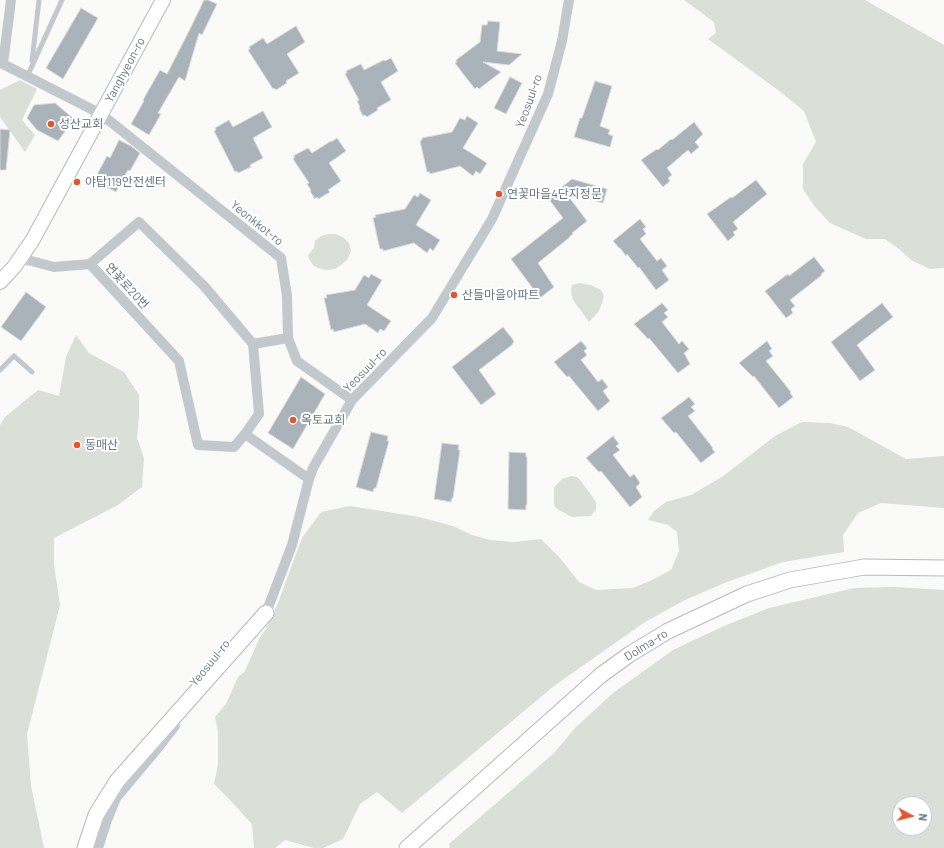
<!DOCTYPE html>
<html>
<head>
<meta charset="utf-8">
<style>
	body { margin:0 }
	#map { position:relative; width:944px; height:848px; overflow:hidden; background:#fafaf8; font-family:Barlow,sans-serif }
	canvas { display:block }
	.north { position:absolute; left:892px; top:796px; width:40px; height:40px; box-sizing:border-box; background:#fff; border:1px solid #c1c8cd; border-radius:50%; rotate:97deg; font-size:11px; font-weight:700; line-height:16px; text-align:center; color:#657683 }
	.north::after { content:''; display:block; margin:auto; width:14px; height:18px; background:#e4572e; clip-path:polygon(50% 0,100% 100%,50% 72%,0 100%) }
</style>
</head>
<body>
<div id="map">
<canvas width="944" height="848"></canvas>
<div class="north">N</div>
</div>
<script>
const c = document.querySelector('canvas').getContext('2d');
c.lineJoin = 'round';
function paint(path, color) { c.fillStyle = color; c.fill(path, 'evenodd'); }
const shape = rows => new Path2D(rows.map(r => 'M' + r).join(''));
function stroke(path, color, width, dash) { c.strokeStyle = color; c.lineWidth = width; c.lineCap = dash ? 'butt' : 'round'; c.setLineDash(dash || []); c.stroke(path); }
function drawText(font, color, halo, rows, align = 'center') {
  c.font = font + ' Barlow,"Noto Sans KR",sans-serif'; c.lineWidth = 4; c.setLineDash([]); c.textBaseline = 'middle'; c.strokeStyle = halo; c.fillStyle = color; for (const [text, x, y, turn = 0] of rows) {
    c.save(); c.translate(x, y); c.rotate((+turn || 0) * Math.PI / 180); c.textAlign = isNaN(turn) ? turn : align; if (halo) c.strokeText(text, 0, 0); c.fillText(text, 0, 0); c.restore();
  }
}
paint(shape([
	[684,0,865,0,944,45,944,268,930,269,911,260,899,249,885,239,866,239,830,223,815,207,803,189,803,164,816,142,804,111,778,90,708,39,716,33,714,22],
	[20,80,37,89,22,120,35,135,25,152,0,117,0,90],
	[328,234,336,234,344,238,349,243,351,251,347,260,341,265,335,269,326,270,318,268,313,265,309,259,308,255,314,248,315,241,321,236],
	[579,283,591,285,601,290,604,296,603,300,599,311,589,322,573,300,571,291,572,285],
	[76,335,89,353,124,372,139,395,139,416,137,438,144,458,142,487,118,505,54,538,54,565,60,605,27,734,31,786,44,848,0,848,0,425,5,417,38,390,59,396,66,357],
	[802,422,830,423,848,427,906,459,944,456,944,508,881,503,858,513,843,535,844,552,783,562,727,582,685,600,645,622,554,686,402,813,377,792,360,804,343,839,323,848,314,848,285,840,275,848,254,848,252,824,229,799,214,784,218,765,218,731,215,717,226,704,238,677,245,671,260,637,266,629,278,603,302,538,321,512,350,506,419,517,453,526,472,535,490,540,515,542,541,539,560,558,579,582,596,590,633,588,652,580,671,570,679,551,677,532,668,525,648,520,654,511,666,502,691,495,722,477,775,436],
	[571,476,577,477,581,481,596,502,596,509,591,516,572,517,559,510,555,507,554,503,554,487,562,479],
	[894,587,944,590,944,848,450,848,449,844,553,754,576,727,613,693,673,650,724,626,769,608,854,588],
	[900,804,924,804,924,828,900,828]
]), '#dadfd7');
const building = shape([
	[204,0,208,0,217,4,202,35,199,33,185,81,179,77,158,113,161,114,149,135,131,124,144,101,143,100,160,70,167,74,190,29,204,0],
	[81,8,98,18,63,79,46,68,81,8],
	[488,21,500,22,497,51,522,54,509,65,483,62,501,72,479,89,477,87,475,89,464,75,455,63,457,62,456,60,480,42,482,25,487,25,488,21],
	[296,26,305,42,287,54,299,73,286,81,287,83,276,90,274,88,273,89,248,50,250,49,249,47,263,38,267,44,296,26],
	[391,58,398,71,381,82,391,100,377,108,378,110,367,117,365,115,363,116,359,108,360,107,357,101,359,100,345,74,347,73,346,71,361,64,364,70,384,60,385,61,391,58],
	[510,77,522,83,506,114,494,108,510,77],
	[595,81,612,86,600,126,610,130,608,134,613,136,610,147,574,137,580,118,582,118,595,81],
	[55,103,74,119,58,141,37,130,27,118,34,105,55,103],
	[263,111,272,127,253,138,263,158,250,165,251,167,238,173,237,171,235,172,214,131,216,130,215,128,229,120,233,127,263,111],
	[467,116,478,123,463,148,487,163,480,174,476,171,473,176,460,166,430,174,430,172,427,172,420,141,422,140,422,138,452,132,460,118,465,120,467,116],
	[694,122,703,134,695,142,699,147,691,154,688,150,667,168,672,175,668,178,670,181,663,187,641,160,657,149,658,150,671,139,672,140,694,122],
	[0,129,10,130,6,170,0,170,0,129],
	[337,138,346,151,329,163,341,181,328,190,330,192,318,199,317,197,315,199,310,191,311,190,307,184,309,183,293,159,295,157,293,156,308,148,312,153,331,141,331,142,337,138],
	[119,140,131,146,140,153,130,171,128,170,116,192,94,180,107,156,110,158,119,140],
	[572,179,607,189,603,203,566,193,587,221,572,233,573,234,570,236,570,237,538,263,554,287,540,298,511,259,563,218,548,198,572,179],
	[756,180,767,194,733,222,738,229,733,232,735,235,728,241,707,214,731,197,732,198,756,180],
	[420,193,431,200,416,225,440,240,433,251,430,248,427,253,414,243,383,251,383,249,380,249,378,241,373,218,376,217,375,215,405,209,414,195,418,197,420,193],
	[640,219,646,227,643,229,646,234,640,239,657,261,661,258,667,266,662,270,669,280,656,290,639,267,638,268,627,254,626,256,620,248,619,248,613,241,640,219],
	[814,257,825,271,821,274,822,275,790,300,795,306,791,309,793,313,786,318,765,291,788,274,789,276,814,257],
	[371,274,382,280,367,305,391,321,384,331,380,329,378,333,365,324,334,332,333,329,331,330,326,307,324,298,327,298,326,295,355,290,364,275,369,278,371,274],
	[26,292,46,307,21,341,1,327,26,292],
	[662,303,668,310,664,313,668,317,662,322,679,344,682,341,689,349,684,353,690,364,678,373,649,338,648,339,634,324,662,303],
	[882,303,893,317,857,345,875,370,860,381,831,342,882,303],
	[503,327,514,341,512,345,479,370,496,394,481,405,452,367,503,327],
	[581,341,587,348,584,351,587,355,581,360,598,382,602,379,608,387,603,391,610,401,598,411,569,376,567,377,554,362,581,341],
	[767,341,772,349,769,351,773,356,766,361,791,392,790,393,793,397,779,408,754,376,753,377,739,363,767,341],
	[301,377,325,394,293,449,268,433,301,377],
	[689,397,695,404,691,407,695,411,688,416,713,448,712,449,715,452,701,463,676,432,674,433,661,418,689,397],
	[371,432,388,436,387,441,389,441,376,488,374,488,373,492,356,487,371,432],
	[613,436,619,444,616,446,620,450,613,455,630,477,634,474,640,483,636,487,642,497,630,507,601,471,599,472,586,458,613,436],
	[442,443,459,445,458,450,460,450,453,498,452,498,451,502,434,499,442,443],
	[509,452,526,453,526,457,527,457,527,505,526,505,526,510,508,509,509,452]
]);
paint(building, '#aab3b9');
stroke(building, '#dcdcda', 1);
const secondary = shape([
	[0,282,14,267,32,241,163,0]
]);
const primary = shape([
	[85,848,96,815,117,781,266,613],
	[407,848,601,675,630,654,668,631,747,594,790,580,864,567,944,568]
]);
stroke(secondary, '#b3babf', 16);
stroke(primary, '#b5babe', 17);
stroke(shape([
	[32,61,39,0],
	[27,77,62,0],
	[0,370,14,356,32,372]
]), '#c3c8cc', 5);
stroke(shape([
	[11,0,3,64,101,114,281,258,287,296,288,338,297,361,352,400],
	[20,258,54,267,90,264],
	[288,338,253,344,204,286,139,222,90,264,179,361,198,445,234,447,245,434,309,479],
	[245,434,259,414,253,344],
	[263,617,266,613,292,545,309,479,313,468,352,400,432,318,492,219,548,94,562,41,569,0],
	[98,848,107,820,116,798,157,749,175,726]
]), '#c3c8cc', 10);
stroke(secondary, '#fff', 14);
stroke(primary, '#fff', 15);
for (const [x, y, r, color] of [
	[51,124,4,"#e4572e"],
	[77,182,4,"#e4572e"],
	[499,194,4,"#e4572e"],
	[454,295,4,"#e4572e"],
	[293,420,4,"#e4572e"],
	[77,445,4,"#e4572e"]
]) { const dot = new Path2D(); dot.arc(x, y, r, 0, 2 * Math.PI); c.fillStyle = color; c.fill(dot); stroke(dot, '#fff', 1.5); }
drawText('12px', '#657683', '#fff', [
	["Yanghyeon-ro",125,70,-62],
	["Yeosuul-ro",529,101,-70],
	["Yeonkkot-ro",257,223,39],
	["연꽃로20번",127,286,47],
	["Yeosuul-ro",365,370,-46],
	["Dolma-ro",646,645,-32],
	["Yeosuul-ro",210,663,-51]
]);
drawText('12px', '#657683', '#fff', [
	["성산교회",59,124],
	["야탑119안전센터",85,182],
	["연꽃마을4단지정문",507,194],
	["산들마을아파트",462,295],
	["옥토교회",301,420],
	["동매산",85,445]
], 'left');
</script>
</body>
</html>
